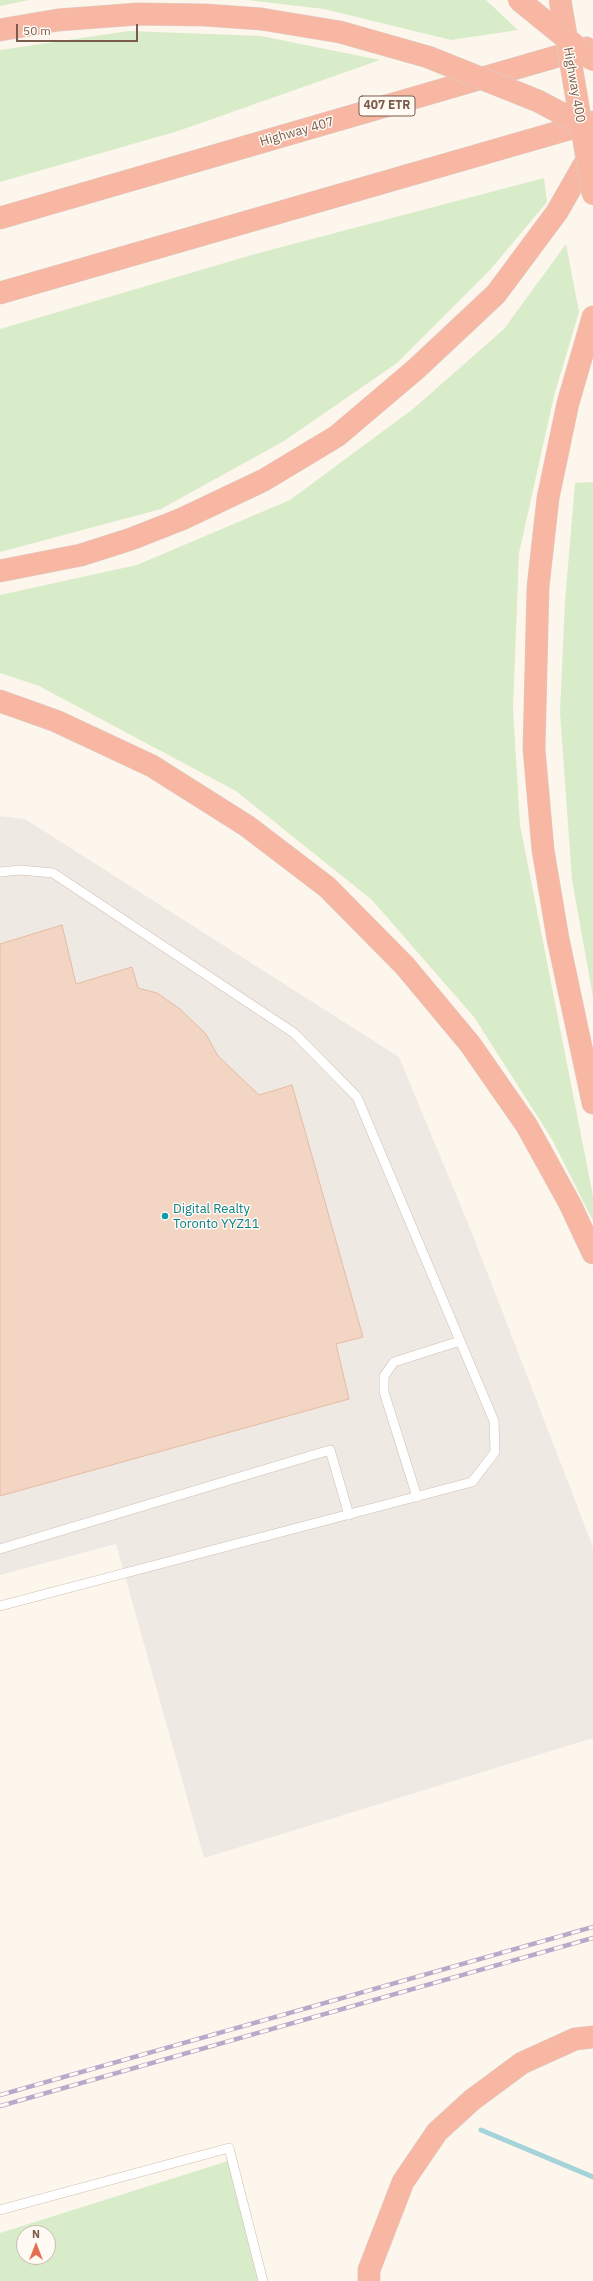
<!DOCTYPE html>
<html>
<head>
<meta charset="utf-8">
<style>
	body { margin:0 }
	#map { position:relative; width:593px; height:2281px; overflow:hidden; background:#fdf6ec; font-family:"IBM Plex Sans",sans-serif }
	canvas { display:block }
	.north { position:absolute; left:16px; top:2225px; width:40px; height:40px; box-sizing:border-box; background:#fffaf3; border:1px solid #cabbb1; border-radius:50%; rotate:0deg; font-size:11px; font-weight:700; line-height:16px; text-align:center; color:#7a5c4d }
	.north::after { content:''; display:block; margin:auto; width:14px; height:18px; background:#e76f51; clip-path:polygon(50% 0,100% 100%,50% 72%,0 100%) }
	.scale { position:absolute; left:16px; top:24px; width:122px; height:18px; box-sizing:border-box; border:2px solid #7a5c4d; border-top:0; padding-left:5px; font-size:12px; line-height:14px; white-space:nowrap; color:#7a5c4d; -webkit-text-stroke:3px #fffaf3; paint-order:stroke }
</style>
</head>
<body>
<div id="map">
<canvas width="593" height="2281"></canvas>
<div class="north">N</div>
<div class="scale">50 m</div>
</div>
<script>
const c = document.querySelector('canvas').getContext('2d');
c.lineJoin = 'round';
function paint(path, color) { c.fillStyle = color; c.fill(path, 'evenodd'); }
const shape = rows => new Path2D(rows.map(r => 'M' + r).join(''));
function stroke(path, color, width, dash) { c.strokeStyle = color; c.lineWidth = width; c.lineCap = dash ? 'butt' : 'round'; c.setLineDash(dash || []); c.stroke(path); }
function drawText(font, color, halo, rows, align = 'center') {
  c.font = font + ' "IBM Plex Sans",sans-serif'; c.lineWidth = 3; c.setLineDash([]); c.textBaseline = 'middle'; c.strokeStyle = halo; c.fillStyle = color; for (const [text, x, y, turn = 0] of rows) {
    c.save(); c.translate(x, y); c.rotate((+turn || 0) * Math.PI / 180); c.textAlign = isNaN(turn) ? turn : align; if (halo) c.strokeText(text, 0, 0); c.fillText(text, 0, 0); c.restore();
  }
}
paint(shape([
	[0,816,25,819,399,1057,472,1233,593,1547,593,1738,204,1858,116,1544,0,1575]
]), '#efe9e4');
paint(shape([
	[0,0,29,0,0,6],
	[247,0,486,0,518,30,451,40,324,9],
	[129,31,261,36,380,60,178,131,0,182,0,50],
	[544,178,547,202,490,270,397,363,284,441,161,509,0,552,0,329,255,254],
	[566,244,579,312,554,396,519,553,513,709,520,825,593,1196,593,1221,552,1139,474,1017,372,900,236,791,39,686,0,673,0,595,137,565,290,500,413,409,504,329],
	[593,482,593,997,572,880,560,713,565,601,575,483],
	[228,2161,266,2281,0,2281,0,2233],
	[24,2233,48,2233,48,2257,24,2257]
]), '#d8ecc9');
stroke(shape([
	[481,2130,593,2177]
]), '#a5d3da', 5);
const building = shape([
	[62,925,76,984,132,967,138,988,157,993,180,1009,206,1034,218,1056,259,1095,292,1085,363,1337,336,1344,349,1399,0,1496,0,944,62,925]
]);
paint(building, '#f3d5c3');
stroke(building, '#e6bba3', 1);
const service = shape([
	[0,872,20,870,53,873,294,1033,357,1097,494,1421,495,1452,472,1482,0,1606],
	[417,1497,384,1392,384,1376,394,1362,460,1341],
	[0,1549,330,1450,349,1515],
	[0,2210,229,2148,263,2281]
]);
const motorway = shape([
	[0,30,58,20,138,14,205,15,261,19],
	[0,218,586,48],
	[0,293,593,122],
	[593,317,568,403,548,498,538,587,534,749,543,850,558,939,593,1103],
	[0,571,81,555,131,539,182,519,264,480,337,436,416,369,496,294,557,212,593,149],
	[0,701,56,721,152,766,247,826,327,887,405,966,470,1044,527,1126,570,1204,593,1253],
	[369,2281,369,2270,403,2182,437,2132,472,2100,522,2063,575,2039,593,2037]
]);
stroke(service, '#d1beb0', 10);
stroke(motorway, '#dad1cd', 23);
stroke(service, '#fff', 9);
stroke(motorway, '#f7b7a3', 22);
const rail = shape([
	[0,2095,593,1927],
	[0,2106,593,1938]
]);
stroke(rail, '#b9a8c9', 4.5);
stroke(rail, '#fffaf3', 3, [9]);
const motorwayBridge = shape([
	[519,0,593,60],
	[560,0,593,194],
	[261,19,340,32,428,57,538,101,593,130]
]);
stroke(motorwayBridge, '#dad1cd', 23, []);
stroke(motorwayBridge, '#f7b7a3', 22);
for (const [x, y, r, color] of [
	[165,1216,4,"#0f9aa8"]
]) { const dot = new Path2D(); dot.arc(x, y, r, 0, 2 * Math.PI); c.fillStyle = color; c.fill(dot); stroke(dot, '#fffaf3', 1.5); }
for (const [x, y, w] of [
	[387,106,56]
]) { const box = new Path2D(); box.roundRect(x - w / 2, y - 10, w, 20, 3); c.fillStyle = '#fffaf3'; c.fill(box); stroke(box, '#7a5c4d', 1); }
drawText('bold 12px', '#7a5c4d', null, [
	["407 ETR",387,106]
]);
drawText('13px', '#7a5c4d', '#fffaf3', [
	["Highway 400",574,85,80],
	["Highway 407",297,132,-16]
]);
drawText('13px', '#0d838f', '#fffaf3', [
	["Digital Realty",173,1209],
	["Toronto YYZ11",173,1224]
], 'left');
</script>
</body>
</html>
